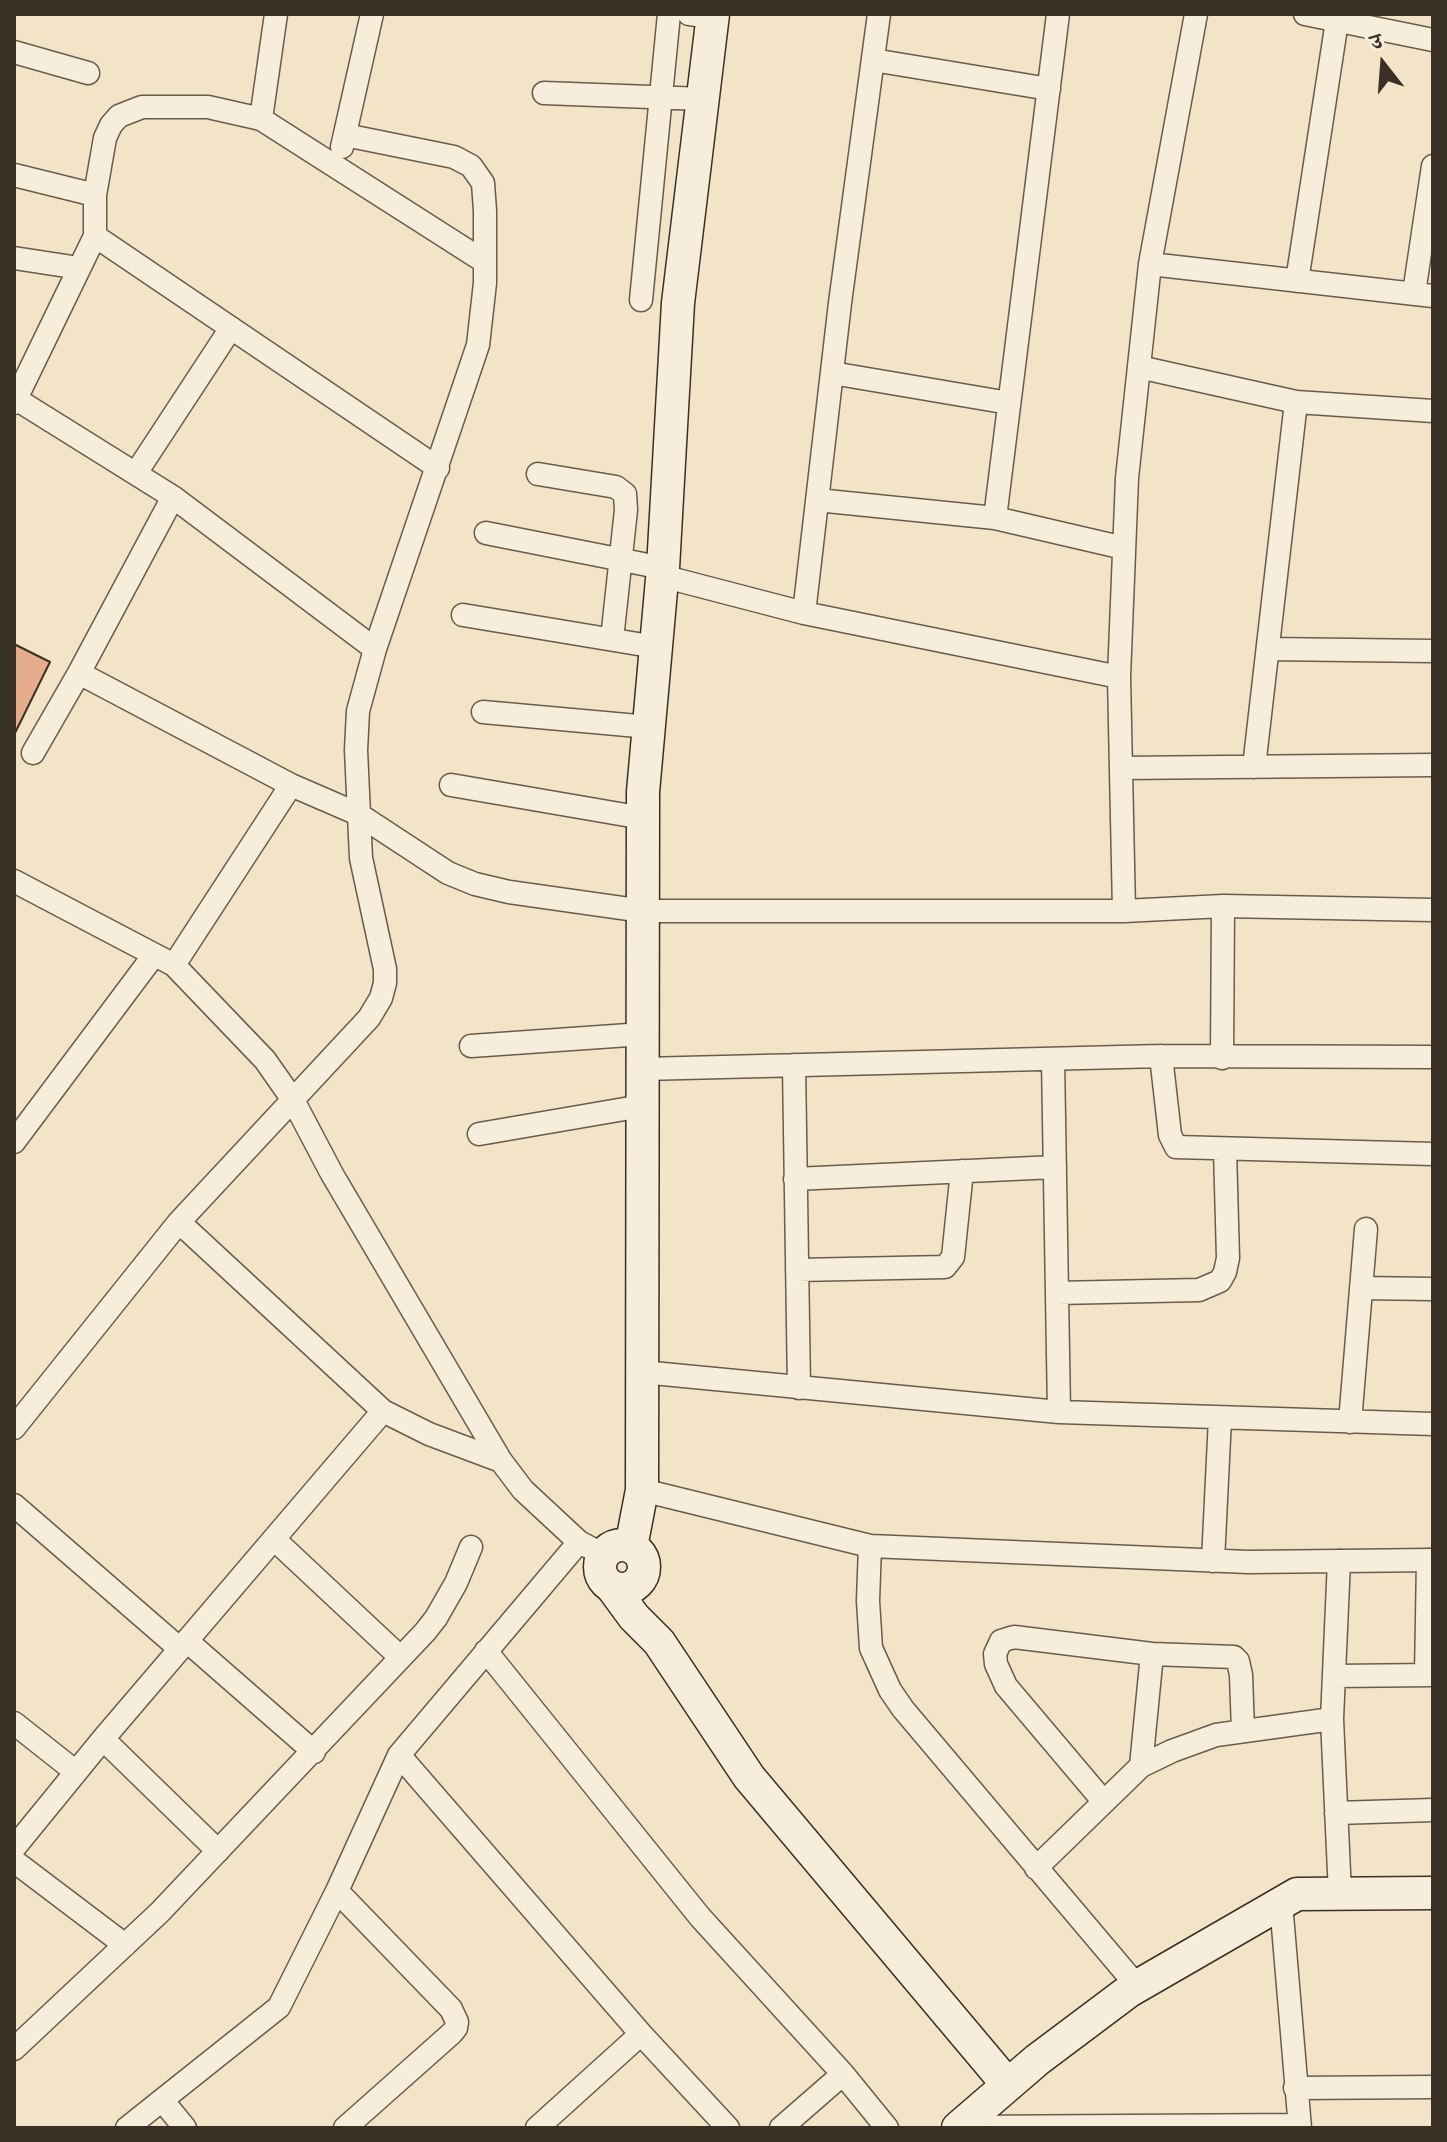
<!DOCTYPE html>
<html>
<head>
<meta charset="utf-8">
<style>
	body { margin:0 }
	#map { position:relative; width:1447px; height:2142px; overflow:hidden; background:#f3e4c7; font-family:"Gentium Book Plus","Noto Serif Devanagari",serif }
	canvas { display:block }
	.frame { position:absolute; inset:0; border:16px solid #3a2f24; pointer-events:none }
	.north { position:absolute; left:1343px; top:24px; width:80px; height:80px; -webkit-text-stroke:6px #f7eddb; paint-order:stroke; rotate:343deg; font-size:22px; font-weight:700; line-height:32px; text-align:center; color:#3a2f24 }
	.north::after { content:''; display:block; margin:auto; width:28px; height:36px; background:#3a2f24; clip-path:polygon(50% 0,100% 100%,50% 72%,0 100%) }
</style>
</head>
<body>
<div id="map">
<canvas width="1447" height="2142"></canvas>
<div class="frame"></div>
<div class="north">उ</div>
</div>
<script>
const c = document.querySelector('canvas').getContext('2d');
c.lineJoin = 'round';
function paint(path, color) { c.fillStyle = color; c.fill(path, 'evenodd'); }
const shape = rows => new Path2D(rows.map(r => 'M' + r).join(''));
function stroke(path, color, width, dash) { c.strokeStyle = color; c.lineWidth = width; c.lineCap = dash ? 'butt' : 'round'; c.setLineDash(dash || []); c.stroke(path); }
const building = shape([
	[14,644,50,662,14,735,14,644]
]);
paint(building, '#e5ad8b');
stroke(building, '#3a2f24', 2);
const street = shape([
	[689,14,713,18],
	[1305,14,1433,40],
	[14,52,88,73],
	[873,60,1049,89],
	[544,93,703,99],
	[261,119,276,14],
	[342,147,372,14],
	[14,175,95,195],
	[95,236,95,195,105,138,111,125,119,116,142,107,208,107,261,119,485,262],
	[14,258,79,268],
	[1150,264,1433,296],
	[1297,281,1337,21],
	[1414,293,1433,166],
	[641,300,669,14],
	[1139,367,1296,402,1433,411],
	[832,373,1009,403],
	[16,399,173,497,375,649],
	[14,403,95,236,438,468],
	[136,473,231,328],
	[538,474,616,487,625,494,626,510,612,639],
	[817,500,995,518,1124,548],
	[995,518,1058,14],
	[486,533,663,568],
	[662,576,804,613,1119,677],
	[804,613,840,303,879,14],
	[463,615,656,647],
	[1268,649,1433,651],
	[79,673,291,785,358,814,448,873,475,884,509,892,643,911,1124,911,1223,906,1433,910],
	[483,712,649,727],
	[33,753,79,673,173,497],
	[1254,767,1296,402],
	[1121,768,1433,765],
	[451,785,643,818],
	[14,881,174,965,265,1060,293,1100,332,1174,501,1461,523,1490,579,1542,604,1555],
	[1124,911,1119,677,1127,478,1150,264,1196,14],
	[174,965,291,785],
	[471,1046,643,1034],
	[1161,1056,1170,1135,1176,1147,1433,1154],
	[1222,1058,1223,906],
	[1053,1060,1059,1412],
	[794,1065,799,1388],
	[643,1069,1161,1056,1433,1057],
	[479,1134,642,1106],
	[14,1142,154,955],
	[795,1179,1055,1167],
	[179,1222,383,1411,429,1434,501,1461],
	[797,1270,945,1267,953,1257,962,1171],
	[1361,1288,1433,1289],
	[1057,1293,1199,1290,1220,1281,1225,1272,1228,1258,1225,1150],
	[642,1372,1059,1412,1433,1424],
	[1350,1422,1366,1229],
	[14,1428,179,1222,369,1018,381,998,385,983,385,969,361,858,356,750,358,711,375,649,478,345,485,283,485,211,483,183,471,166,454,157,345,135],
	[642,1490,870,1546,1248,1562,1433,1560],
	[14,1505,180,1649],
	[274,1539,400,1657],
	[870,1546,868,1601,871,1648,890,1690,903,1709,1137,1986],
	[1213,1561,1220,1418],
	[1339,1561,1332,1719,1340,1894],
	[187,1641,314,1752],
	[486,1651,700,1917,843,2074,887,2128],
	[1426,1675,1428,1560],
	[1334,1676,1433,1675],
	[14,1723,76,1772],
	[103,1739,218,1851],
	[399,1755,641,2034,728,2128],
	[1141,1766,1152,1654],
	[1104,1802,1006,1686,996,1664,995,1654,1001,1641,1014,1637,1152,1654,1234,1657,1238,1661,1241,1675,1243,1731],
	[1336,1813,1433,1810],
	[14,1848,103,1739,383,1411],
	[14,1861,125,1945],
	[1036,1868,1141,1766,1172,1751,1216,1735,1332,1719],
	[337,1891,451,2009,457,2022,456,2028,452,2033,345,2128],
	[1281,1903,1300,2128],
	[14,2049,160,1912,425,1632,436,1618,456,1583,471,1547],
	[1295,2088,1433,2087],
	[162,2100,185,2128],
	[959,2127,1299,2125],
	[127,2128,279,2007,337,1891,399,1755,579,1542],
	[537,2128,641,2034],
	[781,2128,843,2074]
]);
const secondary = shape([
	'600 1567a22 22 0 1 1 44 0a22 22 0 1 1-44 0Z',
	[631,1547,642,1490,643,792,663,568,678,303,713,14],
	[612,1587,634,1617,659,1642,749,1777,1008,2085],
	[958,2128,1037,2060,1129,1991,1297,1894,1433,1893]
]);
stroke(street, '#685c4d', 25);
stroke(secondary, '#3a2f24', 35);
stroke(street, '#f7eddb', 22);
stroke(secondary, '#f7eddb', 32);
</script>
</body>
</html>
